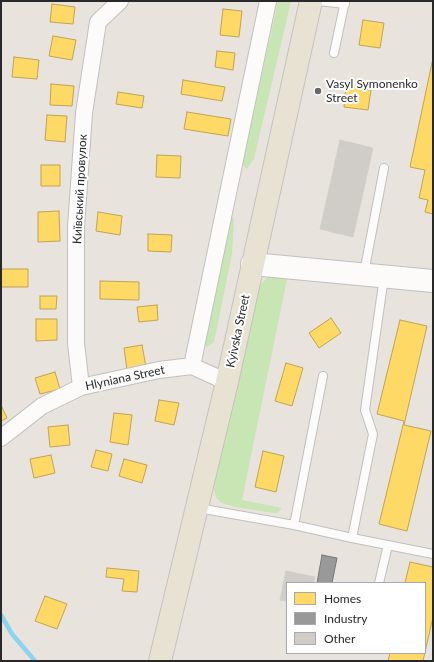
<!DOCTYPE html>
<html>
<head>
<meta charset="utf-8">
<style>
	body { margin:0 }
	#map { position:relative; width:434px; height:662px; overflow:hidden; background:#e8e3dd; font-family:Lato,sans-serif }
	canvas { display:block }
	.frame { position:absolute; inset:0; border:2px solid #282828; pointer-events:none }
	.legend { position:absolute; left:286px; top:582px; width:140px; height:72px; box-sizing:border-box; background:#fff; border:1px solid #a9a9a9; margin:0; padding:5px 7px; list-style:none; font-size:12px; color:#282828 }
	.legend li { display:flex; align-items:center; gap:8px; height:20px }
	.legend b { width:20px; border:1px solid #a9a9a9 }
</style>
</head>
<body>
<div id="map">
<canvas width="434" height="662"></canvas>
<div class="frame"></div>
<ul class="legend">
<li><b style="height:11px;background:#ffd966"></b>Homes</li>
<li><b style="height:11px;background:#999"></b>Industry</li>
<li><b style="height:11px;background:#d0cdc9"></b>Other</li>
</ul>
</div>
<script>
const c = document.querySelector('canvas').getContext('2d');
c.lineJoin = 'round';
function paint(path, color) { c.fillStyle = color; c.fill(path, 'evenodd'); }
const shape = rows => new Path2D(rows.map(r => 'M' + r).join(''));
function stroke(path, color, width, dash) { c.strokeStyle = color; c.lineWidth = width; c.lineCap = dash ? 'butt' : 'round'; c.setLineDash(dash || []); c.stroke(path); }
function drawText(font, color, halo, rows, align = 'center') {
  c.font = font + ' Lato,sans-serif'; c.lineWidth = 4; c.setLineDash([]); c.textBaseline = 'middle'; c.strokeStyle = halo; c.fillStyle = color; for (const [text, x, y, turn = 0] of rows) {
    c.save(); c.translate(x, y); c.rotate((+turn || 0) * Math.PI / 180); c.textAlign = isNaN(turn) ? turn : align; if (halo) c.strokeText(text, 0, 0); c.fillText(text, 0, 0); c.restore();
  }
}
paint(shape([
	[278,1,291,1,254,159,247,169,242,165],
	[231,215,234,220,232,254,214,342,207,347,203,342],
	[271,273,278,274,287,279,242,500,282,508,277,513,274,513,235,507,222,503,216,498,214,490,217,470,258,288]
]), '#c7e6b3');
const homes = shape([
	[52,4,75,7,73,24,50,22,52,4],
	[223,9,242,11,239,37,220,35,223,9],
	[363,20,384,23,380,48,359,45,363,20],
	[53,36,76,40,72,60,49,56,53,36],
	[217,51,235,53,233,70,215,67,217,51],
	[14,57,39,60,37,79,12,77,14,57],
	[433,58,433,214,425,212,428,200,419,198,425,170,410,167,433,58],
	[183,80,225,87,222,101,181,94,183,80],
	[51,84,74,86,72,106,50,105,51,84],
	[346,86,371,90,368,110,344,107,346,86],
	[118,92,144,96,142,108,116,104,118,92],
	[187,112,231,119,228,136,184,129,187,112],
	[47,115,67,116,65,142,45,140,47,115],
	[157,155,181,156,180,178,156,177,157,155],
	[41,165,60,165,60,186,41,186,41,165],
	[59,211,60,241,38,242,38,212,59,211],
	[98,212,122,216,120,235,96,231,98,212],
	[148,234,172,235,171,252,148,251,148,234],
	[1,269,28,269,28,287,1,287,1,269],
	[100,281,139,282,139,300,100,299,100,281],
	[40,296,57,296,56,309,40,309,40,296],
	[157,305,158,320,139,322,137,307,157,305],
	[331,318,341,333,319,348,309,333,331,318],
	[36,319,57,319,57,340,36,341,36,319],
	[400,320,427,326,404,425,431,431,407,531,379,524,404,421,377,414,400,320],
	[142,345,146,367,127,370,124,348,142,345],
	[286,363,303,368,292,406,275,401,286,363],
	[55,372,60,389,40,394,35,378,55,372],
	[159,400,179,403,174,425,155,421,159,400],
	[1,405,7,418,1,421,1,405],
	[114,413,132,415,128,445,110,442,114,413],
	[68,425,70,445,50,447,48,427,68,425],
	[96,450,112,454,108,471,91,467,96,450],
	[263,451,284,456,276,492,255,487,263,451],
	[51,455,55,473,34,478,30,459,51,455],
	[124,459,147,465,142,483,119,476,124,459],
	[410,562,433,567,433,617,423,661,388,661,390,653,425,653,425,583,405,583,410,562],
	[107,568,139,571,137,592,122,591,124,579,106,577,107,568],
	[45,596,67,604,57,629,35,621,45,596]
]);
paint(homes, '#ffd966');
stroke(homes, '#bea453', 1);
const industry = shape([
	[322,555,337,558,332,583,317,583,322,555]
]);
paint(industry, '#999');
stroke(industry, '#777', 1);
stroke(shape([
	[1,615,12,634,35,661]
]), '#8ad4f0', 4.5);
const building = shape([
	[340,140,373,148,353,237,320,229,340,140],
	[286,571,315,577,313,583,287,583,287,601,280,600,286,571]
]);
paint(building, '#d0cdc9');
stroke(building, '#d2cfc9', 1);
const lane = shape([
	[319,1,345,4],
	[334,53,345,1],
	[364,273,384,168],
	[384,277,365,410,373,434,352,538,433,554],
	[198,508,294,525,352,538],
	[294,525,323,376],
	[379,583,388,545]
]);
const street = shape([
	[192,366,268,1],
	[192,366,227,382],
	[81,387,76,343,76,227,84,113,98,22,120,1],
	[1,438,42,406,81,387,159,370,192,366]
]);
const secondary = shape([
	[252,264,433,281]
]);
const primary = shape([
	[160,661,227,382,311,1]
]);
stroke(lane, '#c1bfbf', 10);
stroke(street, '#c1bfbf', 18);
stroke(secondary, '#c1bfbf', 24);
stroke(primary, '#c4c2c0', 24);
stroke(lane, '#fcfbfa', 8);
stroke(street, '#fcfbfa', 16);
stroke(secondary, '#fcfbfa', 22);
stroke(primary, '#e7e2d1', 22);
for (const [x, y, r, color] of [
	[318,91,4,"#6b6967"]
]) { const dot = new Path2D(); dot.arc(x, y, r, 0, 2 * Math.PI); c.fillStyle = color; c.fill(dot); stroke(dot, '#fff', 1.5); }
drawText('12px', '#282828', '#fff', [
	["Vasyl Symonenko",326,84],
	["Street",326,98]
], 'left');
drawText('12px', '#282828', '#fff', [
	["Київський провулок",80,189,-87],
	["Kyivska Street",238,331,-78],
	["Hlyniana Street",125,378,-12]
]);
</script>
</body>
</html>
